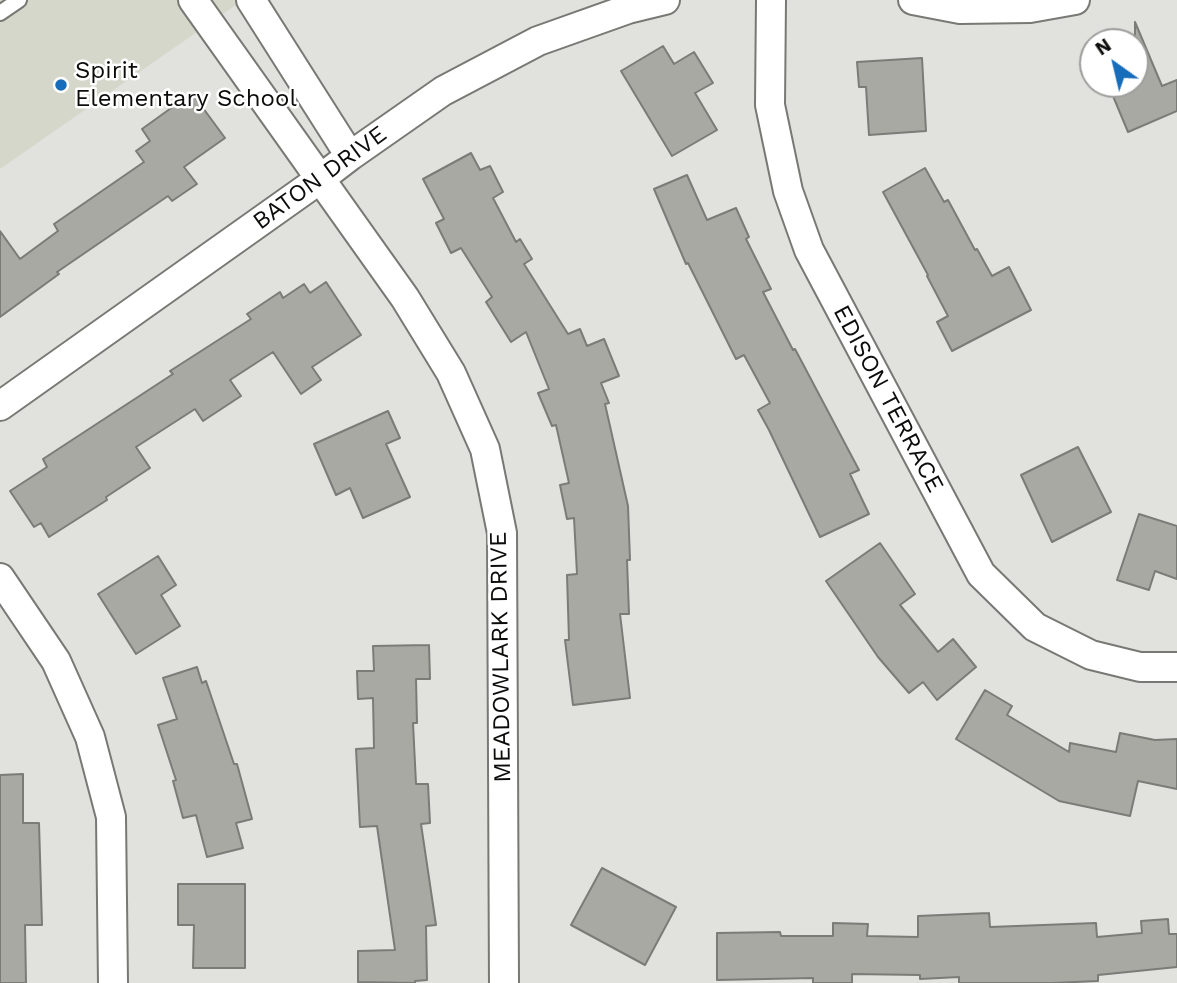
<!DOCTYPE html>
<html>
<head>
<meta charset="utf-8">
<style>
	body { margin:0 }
	#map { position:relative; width:1177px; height:983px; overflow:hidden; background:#e1e2dd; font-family:"Work Sans",sans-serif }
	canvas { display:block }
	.north { position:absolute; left:1079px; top:28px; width:70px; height:70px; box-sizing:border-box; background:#fff; border:2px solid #9e9e9d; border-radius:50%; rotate:326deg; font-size:19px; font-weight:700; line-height:28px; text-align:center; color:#0c0c0b }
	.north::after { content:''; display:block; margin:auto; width:24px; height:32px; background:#186dbb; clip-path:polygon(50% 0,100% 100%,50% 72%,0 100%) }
</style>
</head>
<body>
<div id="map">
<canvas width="1177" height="983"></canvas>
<div class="north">N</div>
</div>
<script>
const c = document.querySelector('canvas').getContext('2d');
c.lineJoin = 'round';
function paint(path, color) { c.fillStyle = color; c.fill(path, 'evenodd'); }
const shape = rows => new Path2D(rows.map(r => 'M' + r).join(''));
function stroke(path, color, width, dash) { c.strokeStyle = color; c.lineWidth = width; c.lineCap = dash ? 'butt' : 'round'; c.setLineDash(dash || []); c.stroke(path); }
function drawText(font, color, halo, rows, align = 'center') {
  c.font = font + ' "Work Sans",sans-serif'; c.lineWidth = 5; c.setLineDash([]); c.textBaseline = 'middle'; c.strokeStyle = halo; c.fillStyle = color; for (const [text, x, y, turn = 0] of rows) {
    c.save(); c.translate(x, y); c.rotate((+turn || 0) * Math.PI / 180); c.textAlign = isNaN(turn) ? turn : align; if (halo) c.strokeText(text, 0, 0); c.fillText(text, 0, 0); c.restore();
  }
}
paint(shape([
	[0,0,243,0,0,169]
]), '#d6d7cb');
const building = shape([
	[1135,22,1162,86,1177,80,1177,111,1128,132,1108,84,1135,84,1135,22],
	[663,46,674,64,694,52,713,83,695,93,717,130,672,156,621,71,663,46],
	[922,58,926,131,869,135,866,87,859,87,857,62,922,58],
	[192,93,225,138,184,167,197,184,172,201,168,196,57,272,59,274,0,317,0,231,20,259,58,231,54,224,144,162,136,151,150,141,142,129,192,93],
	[471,153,480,170,490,166,503,192,493,198,516,242,520,239,532,259,524,264,568,334,580,329,587,346,604,339,619,376,601,383,609,403,605,404,628,506,630,560,627,560,629,614,620,614,630,698,573,705,565,640,569,640,567,575,577,574,574,518,567,519,560,485,569,483,556,425,552,426,538,393,549,389,526,332,511,342,486,302,492,297,461,248,451,253,436,223,444,219,423,179,471,153],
	[925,168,944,202,948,200,975,250,977,249,992,276,1009,267,1031,310,952,351,937,322,948,316,927,276,928,275,883,192,925,168],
	[687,175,707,220,736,208,749,237,746,239,771,289,763,292,793,350,795,349,859,470,850,474,869,514,820,537,769,430,758,410,770,403,744,355,736,359,688,263,686,264,654,189,687,175],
	[326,282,361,335,312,367,321,380,301,394,273,352,230,380,241,396,203,421,195,409,136,447,150,468,106,497,107,500,49,537,41,523,34,527,10,491,47,467,43,459,173,374,170,371,251,319,247,314,280,292,283,298,304,284,310,293,326,282],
	[388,411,400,438,386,444,410,497,363,518,350,488,336,495,314,444,388,411],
	[1078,447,1111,512,1052,542,1021,475,1078,447],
	[1139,514,1177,526,1177,579,1155,571,1149,590,1117,580,1139,514],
	[880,543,915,594,900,605,938,652,953,639,976,667,937,700,923,682,909,693,878,657,826,581,880,543],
	[158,556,176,585,161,595,180,626,136,654,98,594,158,556],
	[429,645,430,679,416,679,417,723,413,723,416,784,428,784,430,823,421,824,436,925,426,926,427,980,415,981,415,983,358,982,358,951,395,950,377,826,360,827,356,749,374,748,373,698,358,699,357,671,374,671,373,646,429,645],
	[197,667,202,683,206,681,234,764,237,764,252,819,236,823,243,848,207,857,196,815,183,818,173,781,176,780,158,725,177,719,163,678,197,667],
	[985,690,1012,706,1007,715,1069,752,1070,743,1116,752,1120,733,1155,740,1177,739,1177,789,1138,781,1130,816,1059,801,956,739,985,690],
	[23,774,23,823,39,823,42,925,25,925,26,983,0,983,0,775,23,774],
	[602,868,676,907,645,965,571,925,602,868],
	[178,884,245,884,245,968,193,968,194,925,178,925,178,884],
	[989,913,990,927,1096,923,1097,937,1142,933,1141,921,1168,919,1169,934,1177,934,1177,967,1098,975,1098,981,1052,983,959,983,959,977,920,979,920,975,852,974,852,983,813,983,813,978,717,980,717,933,780,932,781,936,833,936,833,923,868,924,867,936,918,937,918,916,989,913]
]);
paint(building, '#a9a9a4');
stroke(building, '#7b7b77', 2);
const lane = shape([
	[0,13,19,0]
]);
const street = shape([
	[193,0,405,298,451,373,485,449,502,533,504,983],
	[251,0,350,156],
	[771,0,770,105,788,191,809,250,981,574,1035,627,1091,655,1140,667,1177,667],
	[913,0,960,9,1030,8,1075,0],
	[0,406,320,179,350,156,443,91,538,41,628,9,665,0],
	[0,578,56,661,90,737,111,817,113,983]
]);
stroke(lane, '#787874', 18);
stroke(street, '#787874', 32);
stroke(lane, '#fff', 14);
stroke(street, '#fff', 28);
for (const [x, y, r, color] of [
	[61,85,7,"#186dbb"]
]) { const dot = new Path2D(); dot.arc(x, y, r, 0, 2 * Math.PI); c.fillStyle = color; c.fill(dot); stroke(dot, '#fff', 2.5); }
drawText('24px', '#0c0c0b', '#fff', [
	["Spirit",75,71],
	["Elementary School",75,99]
], 'left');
drawText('24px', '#0c0c0b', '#fff', [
	["BATON DRIVE",320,178,-36],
	["EDISON TERRACE",888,399,62],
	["MEADOWLARK DRIVE",501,657,-91]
]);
</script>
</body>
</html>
